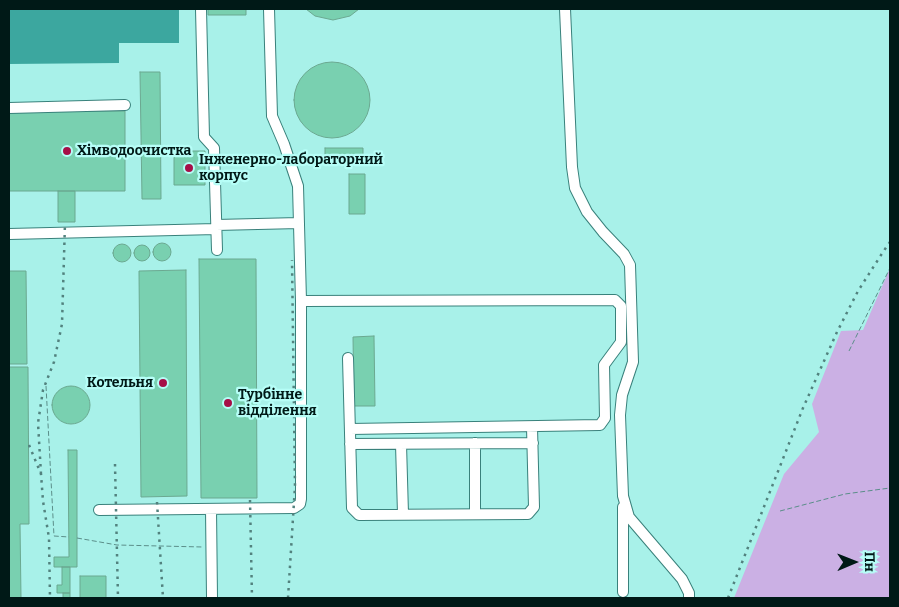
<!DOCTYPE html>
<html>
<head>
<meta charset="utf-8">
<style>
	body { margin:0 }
	#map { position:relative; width:899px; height:607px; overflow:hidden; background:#a8f1e9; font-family:Bitter,serif }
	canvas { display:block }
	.frame { position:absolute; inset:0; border:10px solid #001917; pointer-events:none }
	.north { position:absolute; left:829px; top:537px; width:50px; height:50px; -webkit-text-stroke:4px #b6fef7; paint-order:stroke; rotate:89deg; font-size:14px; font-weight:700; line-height:20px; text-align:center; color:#001917 }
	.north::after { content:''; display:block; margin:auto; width:18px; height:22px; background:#001917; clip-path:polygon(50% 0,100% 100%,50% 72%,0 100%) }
</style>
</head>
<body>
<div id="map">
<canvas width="899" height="607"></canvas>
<div class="frame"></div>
<div class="north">Пн</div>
</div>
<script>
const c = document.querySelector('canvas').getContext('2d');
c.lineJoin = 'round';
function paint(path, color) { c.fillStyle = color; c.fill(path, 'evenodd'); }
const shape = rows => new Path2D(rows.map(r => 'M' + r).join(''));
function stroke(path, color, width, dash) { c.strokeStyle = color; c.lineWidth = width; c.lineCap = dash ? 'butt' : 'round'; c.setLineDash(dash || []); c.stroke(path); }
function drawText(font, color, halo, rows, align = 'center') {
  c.font = font + ' Bitter,serif'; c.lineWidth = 4.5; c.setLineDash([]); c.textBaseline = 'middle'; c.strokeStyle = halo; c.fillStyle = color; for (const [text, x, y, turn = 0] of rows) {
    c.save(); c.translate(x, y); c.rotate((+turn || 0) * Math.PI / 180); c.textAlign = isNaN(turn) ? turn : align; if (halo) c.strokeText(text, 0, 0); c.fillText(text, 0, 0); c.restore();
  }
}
paint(shape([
	[890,268,890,598,734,598,784,474,819,432,812,404,841,331,863,330]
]), '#cbb0e4');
paint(shape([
	[9,9,179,9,179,43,119,43,119,63,9,64]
]), '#3ca79f');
const building = shape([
	[208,9,246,9,246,15,208,15,208,9],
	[306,9,359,9,350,16,333,20,315,16,306,9],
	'294 100a38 38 0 1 1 76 0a38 38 0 1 1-76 0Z',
	[140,72,160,72,161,199,142,199,140,72],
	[9,111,125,111,125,191,9,191,9,111],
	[325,148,363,148,363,162,325,162,325,148],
	[174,151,205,151,205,185,174,185,174,151],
	[349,174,365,174,365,214,349,214,349,174],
	[58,191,75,191,75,222,58,222,58,191],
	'153 252a9 9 0 1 1 18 0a9 9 0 1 1-18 0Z',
	'113 253a9 9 0 1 1 18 0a9 9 0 1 1-18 0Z',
	'134 253a8 8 0 1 1 16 0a8 8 0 1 1-16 0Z',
	[199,259,256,259,257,498,201,498,199,259],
	[186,270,187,496,141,497,139,271,186,270],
	[9,271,26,271,27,364,9,364,9,271],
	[374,336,375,406,354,406,353,337,374,336],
	[9,367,28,367,29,524,20,524,21,598,9,598,9,367],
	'52 405a19 19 0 1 1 38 0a19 19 0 1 1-38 0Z',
	[68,450,77,450,77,567,54,567,54,557,69,557,68,450],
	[62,567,70,567,70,593,57,593,57,585,62,585,62,567],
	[80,576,106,576,106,598,80,598,80,576],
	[63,593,70,593,70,598,63,598,63,593]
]);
paint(building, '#79d0b0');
stroke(building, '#6ba890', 1);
const minor = shape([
	[201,9,204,137,214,148,217,250],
	[565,9,572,167,575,188,587,212,603,232,624,254,630,265,633,362,622,395,620,415,623,496,629,517,682,579,689,593,689,598],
	[9,108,125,105],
	[216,225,299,223],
	[9,234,216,229],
	[301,301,615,300,621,306,621,342,604,365,605,418,600,425,350,429],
	[348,358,352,508,359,515,528,514,534,507,532,427],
	[475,443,475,514],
	[350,444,533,443],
	[401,444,403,514],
	[623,507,623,592],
	[211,509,212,598],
	[99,510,294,508,300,504,301,499,301,301,298,186,284,144,272,116,269,9]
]);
stroke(minor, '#39817b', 12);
stroke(shape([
	[849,351,890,268],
	[46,386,54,536,69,537],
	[780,511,845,494,890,488],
	[77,538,117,545,203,547]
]), '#5b8e89', 1, [5, 2.5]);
stroke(minor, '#fff', 10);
stroke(shape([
	[29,445,41,474,43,501,49,538,50,598],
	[115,464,118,598],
	[41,474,38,423,43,390,54,362,62,324,65,223],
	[250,500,252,598],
	[157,502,163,598],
	[288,598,295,486,292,260],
	[728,598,803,408,837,332,858,291,883,252,890,242]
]), '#52827e', 2.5, [2.5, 5]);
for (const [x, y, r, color] of [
	[67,151,5,"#a60f47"],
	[189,168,5,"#a60f47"],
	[163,383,5,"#a60f47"],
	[228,403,5,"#a60f47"]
]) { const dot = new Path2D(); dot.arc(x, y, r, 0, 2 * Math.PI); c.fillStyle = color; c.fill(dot); stroke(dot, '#b6fef7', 2); }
drawText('bold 14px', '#001917', '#b6fef7', [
	["Хімводоочистка",77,151],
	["Інженерно-лабораторний",199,160],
	["корпус",199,176],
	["Котельня",153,383,"right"],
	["Турбінне",238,395],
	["відділення",238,411]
], 'left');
</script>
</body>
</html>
